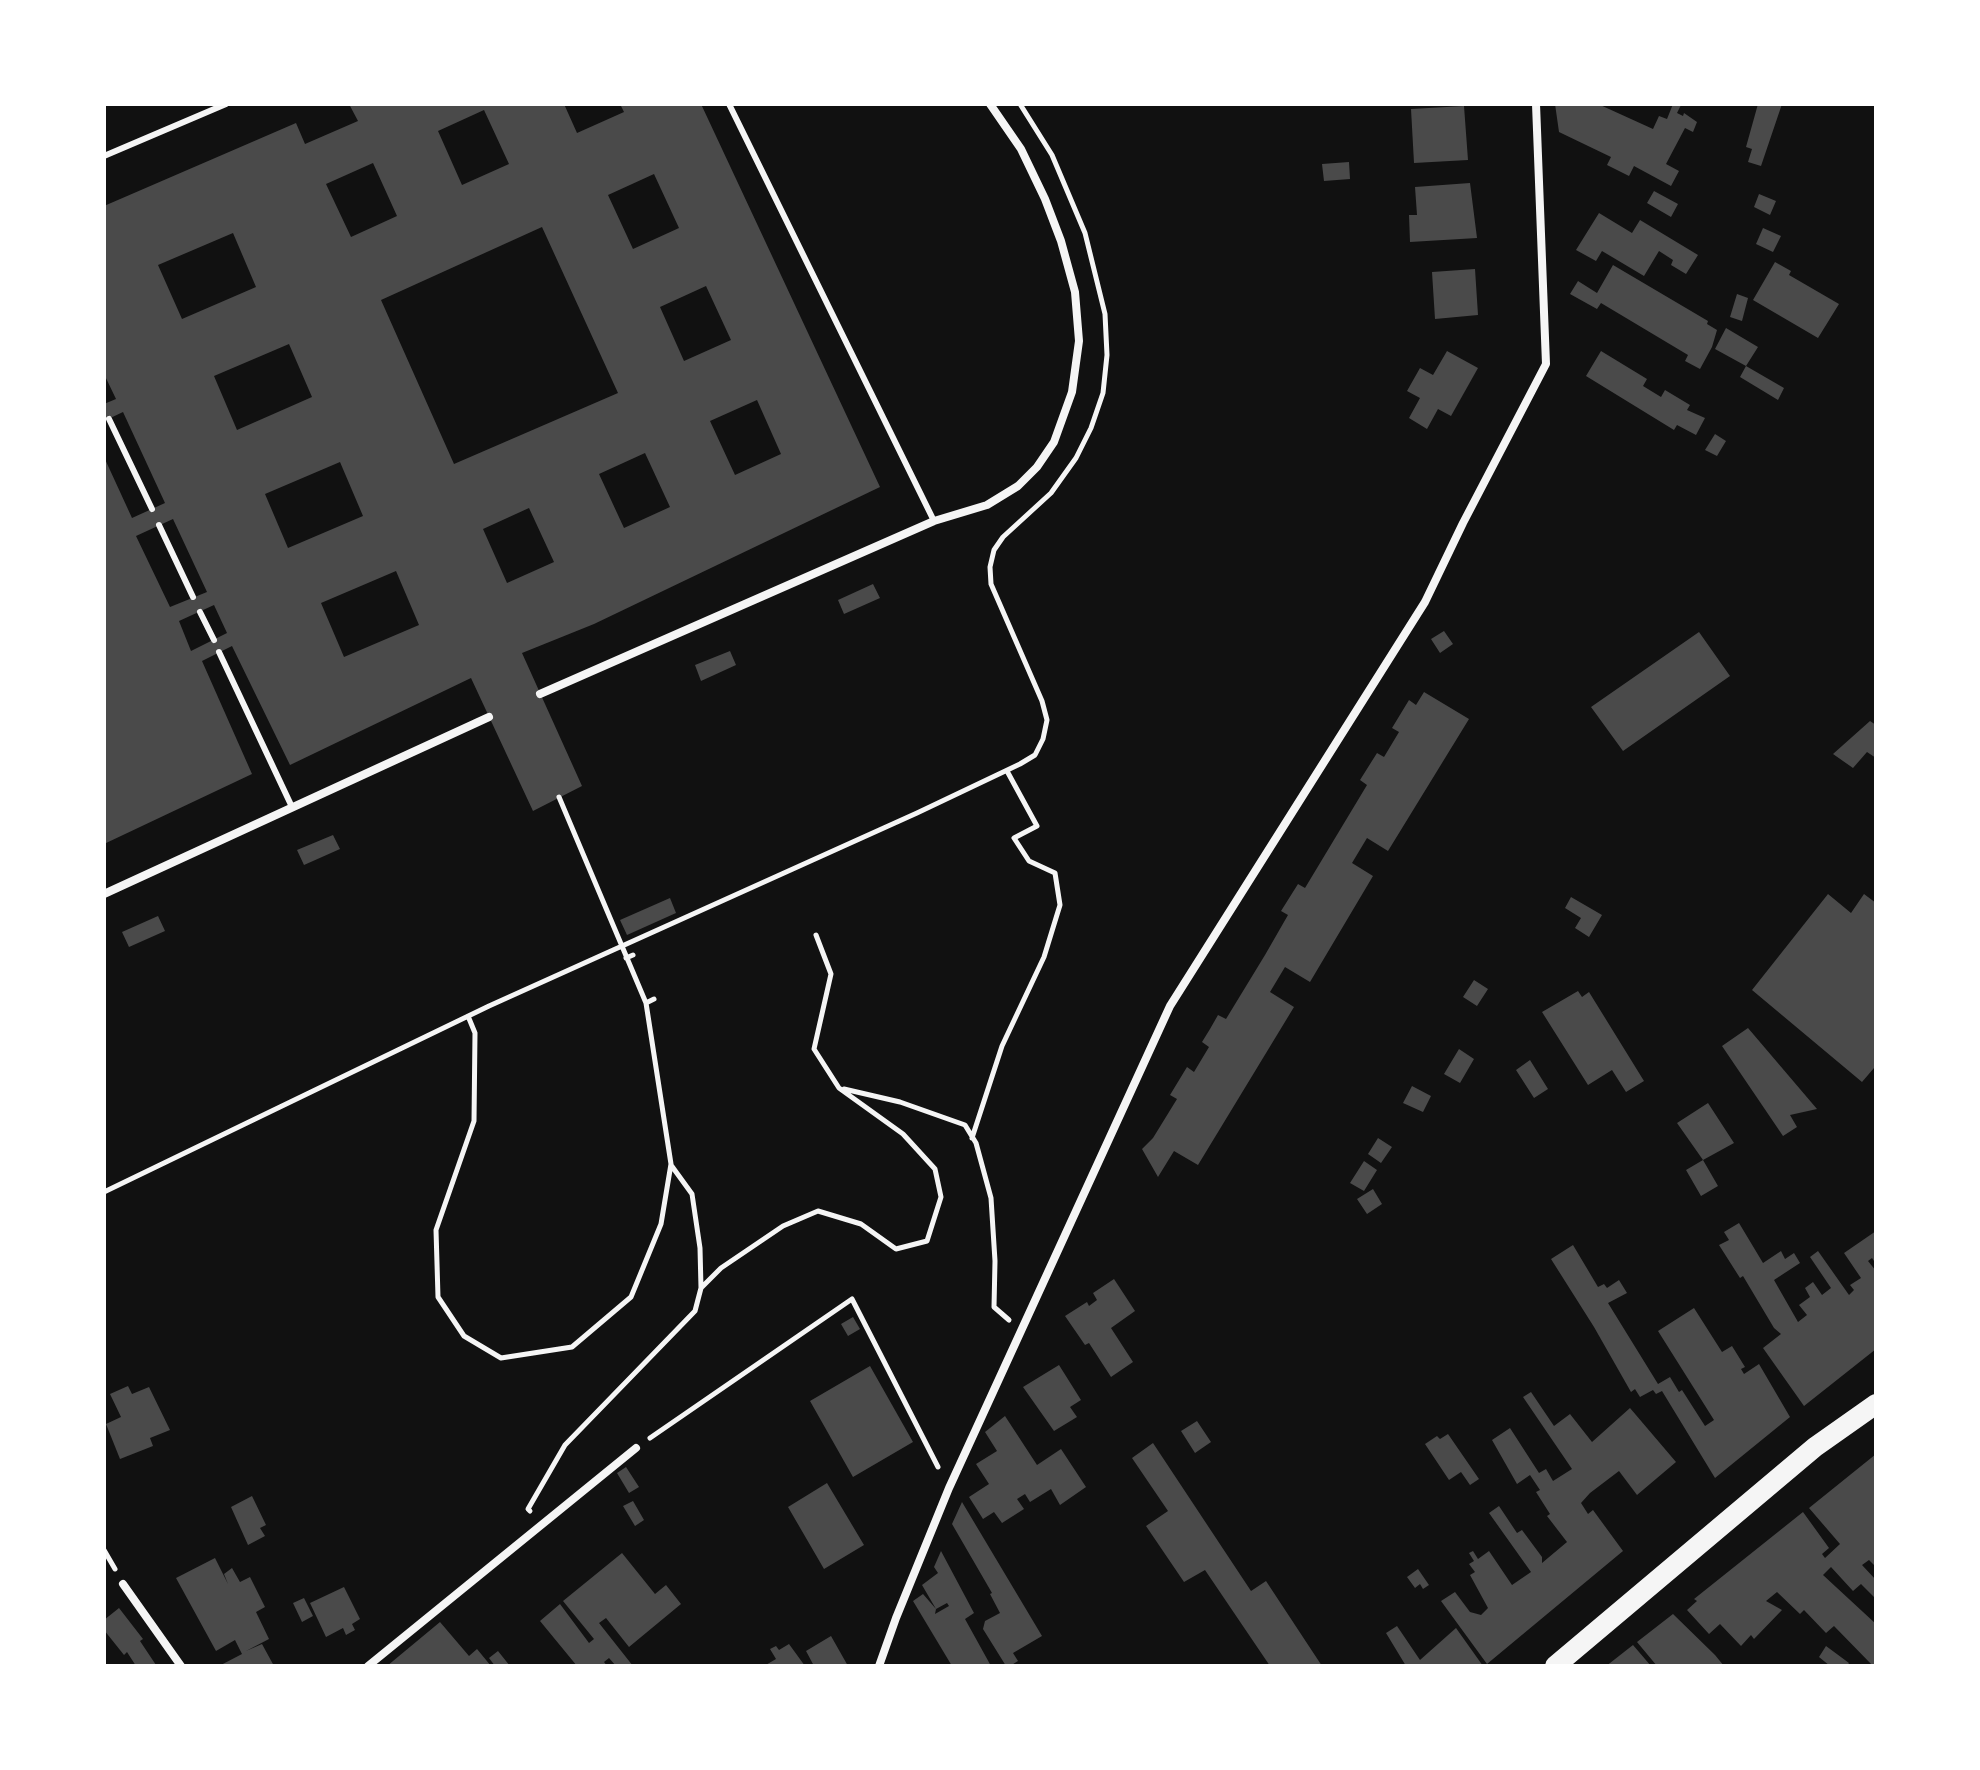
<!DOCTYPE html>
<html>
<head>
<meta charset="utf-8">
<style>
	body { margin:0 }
	#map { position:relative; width:1980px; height:1770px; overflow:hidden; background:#111; font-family:Literata,serif }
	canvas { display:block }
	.frame { position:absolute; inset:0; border:106px solid #fff; pointer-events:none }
</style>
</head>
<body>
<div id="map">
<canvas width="1980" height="1770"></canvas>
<div class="frame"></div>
</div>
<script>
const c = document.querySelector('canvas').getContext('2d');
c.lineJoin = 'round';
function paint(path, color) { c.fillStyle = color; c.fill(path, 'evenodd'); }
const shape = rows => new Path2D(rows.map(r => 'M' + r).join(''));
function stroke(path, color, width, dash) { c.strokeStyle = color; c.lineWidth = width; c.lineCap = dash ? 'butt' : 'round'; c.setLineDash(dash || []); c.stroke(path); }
paint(shape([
	[349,104,564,104,577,133,624,112,620,104,701,104,880,487,594,624,522,653,582,786,533,811,471,678,290,765,232,646,202,661,252,774,104,844,104,457,132,518,165,503,123,412,104,421,104,404,116,399,104,374,104,206,296,123,305,144,358,121],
	[484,110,509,164,462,185,438,131],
	[373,163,397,216,351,237,326,184],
	[654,174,679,228,633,249,608,195],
	[542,227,618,393,454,464,381,300],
	[233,233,256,287,182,319,158,265],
	[706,286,731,340,684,361,660,307],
	[289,344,312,397,237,430,214,376],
	[757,400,781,454,735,475,710,421],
	[645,453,670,507,624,528,599,474],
	[340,462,363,516,288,548,265,494],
	[529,508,554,562,507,583,483,529],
	[173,519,207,592,170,607,136,536],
	[396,571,419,625,344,657,321,603],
	[214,605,227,633,191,651,179,621],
	[1555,104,1598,104,1653,129,1659,116,1667,119,1673,104,1678,104,1681,105,1677,113,1683,116,1684,113,1697,122,1693,132,1685,128,1666,164,1679,171,1671,186,1634,166,1629,176,1607,165,1611,157,1559,132],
	[1758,104,1782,104,1761,166,1748,162,1752,149,1746,147],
	[1464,106,1468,160,1414,163,1411,109],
	[1349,162,1350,179,1324,181,1322,164],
	[1470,183,1477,238,1410,242,1409,215,1417,215,1415,187],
	[1654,191,1678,204,1671,217,1647,203],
	[1759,194,1776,201,1770,215,1754,207],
	[1599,213,1632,233,1640,220,1698,255,1686,274,1671,265,1673,260,1659,251,1644,276,1602,251,1596,261,1576,250],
	[1763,228,1781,236,1773,252,1756,244],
	[1775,262,1791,271,1789,275,1839,304,1818,338,1753,300],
	[1613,265,1708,321,1707,324,1717,330,1712,347,1700,369,1685,361,1688,355,1601,303,1597,309,1570,294,1578,281,1597,293],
	[1475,269,1478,315,1435,319,1432,272],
	[1737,294,1748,298,1742,321,1730,317],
	[1726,328,1758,347,1746,366,1715,349],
	[1447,351,1478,368,1451,416,1438,409,1427,429,1409,418,1420,398,1407,391,1420,368,1433,375],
	[1601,351,1647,379,1643,386,1661,397,1665,390,1690,405,1687,410,1705,418,1696,435,1677,425,1674,430,1586,376],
	[1746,366,1784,388,1778,400,1740,377],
	[1715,434,1726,441,1717,456,1705,450],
	[873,584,880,598,844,614,838,600],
	[1444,631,1453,644,1440,653,1431,639],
	[1699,632,1730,676,1623,751,1591,707],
	[730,651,736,665,701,681,695,665],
	[1424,692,1469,719,1388,851,1367,838,1352,863,1373,876,1310,982,1285,967,1270,992,1294,1007,1198,1165,1174,1151,1158,1177,1142,1149,1153,1138,1177,1099,1170,1095,1187,1067,1194,1072,1209,1047,1202,1042,1210,1029,1218,1015,1226,1019,1265,955,1288,915,1281,911,1298,884,1305,888,1367,785,1360,780,1377,753,1384,757,1399,732,1392,728,1409,700,1416,705],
	[1870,721,1876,725,1876,758,1867,752,1853,768,1833,754],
	[333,835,340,849,304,865,297,850],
	[1828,894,1851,913,1864,894,1876,903,1876,1070,1874,1068,1862,1082,1752,990],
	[1571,897,1602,915,1589,937,1575,928,1581,918,1565,908],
	[670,898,676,913,627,935,620,920],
	[158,916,165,931,129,947,122,932],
	[1474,980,1488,989,1477,1006,1463,997],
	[1578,991,1582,997,1589,992,1644,1081,1626,1092,1612,1070,1588,1085,1542,1012],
	[1748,1028,1817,1109,1790,1115,1797,1127,1783,1136,1722,1046],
	[1459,1049,1474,1059,1460,1083,1444,1074],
	[1530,1060,1548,1089,1534,1098,1516,1070],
	[1412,1086,1431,1096,1423,1112,1403,1103],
	[1708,1103,1734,1143,1703,1160,1677,1123],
	[1378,1138,1392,1147,1381,1163,1368,1154],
	[1703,1160,1718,1186,1701,1196,1686,1170],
	[1364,1161,1377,1170,1364,1191,1350,1183],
	[1373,1189,1382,1204,1367,1214,1357,1199],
	[1739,1223,1763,1263,1781,1251,1785,1259,1794,1253,1800,1263,1774,1280,1798,1322,1807,1315,1799,1305,1810,1297,1805,1288,1813,1282,1822,1295,1831,1288,1810,1257,1818,1251,1849,1295,1854,1290,1850,1285,1861,1278,1844,1253,1876,1231,1876,1264,1872,1258,1868,1261,1876,1271,1876,1349,1804,1406,1763,1348,1781,1334,1774,1328,1743,1276,1740,1278,1719,1245,1729,1240,1724,1232],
	[1573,1245,1598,1287,1604,1284,1607,1288,1619,1280,1627,1293,1608,1303,1658,1384,1670,1377,1679,1392,1682,1390,1705,1426,1714,1420,1658,1331,1694,1308,1722,1352,1732,1346,1745,1367,1741,1369,1744,1374,1759,1364,1790,1417,1715,1478,1662,1391,1656,1394,1653,1390,1640,1397,1635,1389,1631,1392,1594,1327,1551,1259],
	[1114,1279,1135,1311,1111,1328,1133,1362,1111,1377,1089,1343,1085,1345,1065,1316,1087,1302,1089,1306,1097,1300,1093,1293],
	[853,1317,860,1329,848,1336,841,1324],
	[1059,1365,1081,1400,1070,1407,1077,1417,1054,1431,1023,1387],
	[870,1366,913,1442,853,1477,810,1401],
	[128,1386,132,1394,149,1387,170,1430,150,1438,153,1446,120,1459,106,1424,121,1417,110,1394],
	[1531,1392,1554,1426,1570,1414,1592,1442,1630,1408,1676,1462,1637,1495,1619,1471,1590,1493,1581,1503,1588,1514,1593,1510,1623,1551,1487,1664,1441,1601,1455,1592,1470,1612,1481,1615,1488,1608,1470,1575,1475,1572,1469,1564,1474,1561,1469,1553,1473,1551,1478,1559,1489,1551,1512,1585,1531,1572,1489,1513,1499,1506,1517,1533,1522,1530,1542,1557,1542,1563,1567,1542,1547,1516,1550,1514,1536,1492,1540,1490,1530,1475,1517,1484,1492,1440,1510,1428,1539,1473,1546,1469,1553,1481,1572,1469,1523,1397],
	[1005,1416,1037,1465,1061,1449,1086,1487,1060,1505,1051,1489,1030,1502,1025,1494,1017,1499,1024,1509,1002,1523,994,1512,983,1519,969,1497,989,1484,976,1464,997,1451,985,1432],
	[1197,1421,1211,1442,1195,1453,1181,1431],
	[1448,1434,1479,1479,1470,1485,1461,1472,1449,1480,1425,1444,1437,1436,1440,1439],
	[1153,1443,1251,1591,1266,1581,1322,1666,1270,1666,1205,1570,1184,1582,1146,1526,1168,1511,1132,1458],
	[1876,1454,1876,1567,1869,1560,1862,1565,1876,1580,1876,1599,1861,1584,1853,1591,1831,1567,1823,1575,1876,1624,1876,1666,1873,1666,1834,1626,1826,1633,1804,1610,1800,1614,1777,1592,1766,1601,1782,1610,1754,1639,1751,1635,1741,1646,1720,1624,1709,1634,1687,1610,1697,1601,1694,1599,1803,1512,1829,1548,1822,1554,1825,1558,1840,1544,1809,1508],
	[626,1467,639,1487,629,1493,617,1473],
	[827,1483,864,1545,824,1569,788,1507],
	[252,1496,266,1525,260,1528,265,1536,248,1545,231,1507],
	[633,1501,644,1520,635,1526,623,1506],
	[962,1502,1042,1636,1013,1653,1018,1661,1010,1666,1006,1666,983,1629,985,1621,1000,1613,990,1594,992,1593,952,1524],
	[941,1551,974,1613,965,1619,991,1666,952,1666,913,1601,923,1594,936,1609,935,1614,949,1606,947,1603,936,1609,922,1585,938,1573,934,1567],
	[622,1553,655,1594,666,1585,681,1604,629,1647,606,1618,599,1623,633,1666,616,1666,609,1658,604,1662,607,1666,577,1666,540,1621,560,1604,589,1643,594,1639,563,1601],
	[215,1558,228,1584,224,1574,232,1568,240,1582,250,1577,265,1607,256,1612,269,1639,246,1651,262,1644,274,1666,219,1666,242,1654,235,1640,216,1651,176,1578],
	[1418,1569,1429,1585,1423,1589,1420,1584,1415,1588,1407,1577],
	[344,1587,360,1619,352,1624,355,1630,346,1635,343,1628,326,1637,310,1603],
	[304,1598,313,1616,302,1622,293,1603],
	[119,1608,143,1639,140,1641,156,1665,154,1666,136,1666,127,1652,124,1655,104,1630,104,1620],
	[1673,1614,1715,1655,1724,1666,1657,1666,1637,1642],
	[440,1622,469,1656,477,1649,491,1666,387,1666],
	[1397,1626,1420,1660,1456,1628,1483,1666,1406,1666,1386,1633],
	[831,1636,848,1666,814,1666,806,1651],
	[789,1644,805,1666,764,1666,776,1659,770,1649,776,1646,779,1650],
	[1633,1645,1651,1666,1606,1666,1610,1663],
	[1826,1646,1849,1663,1847,1666,1830,1666,1819,1657],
	[498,1651,510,1666,495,1666,489,1658]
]), '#4a4a4a');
stroke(shape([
	[626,958,633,955],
	[646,1003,654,999],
	[468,1016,475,1033,474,1121,436,1230,438,1297,464,1336,501,1358,572,1347,631,1297,661,1224,671,1164,646,1003,559,797],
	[844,1089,900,1102,965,1125,976,1143,991,1198,995,1261,994,1307,1009,1320],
	[972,1138,1002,1046,1044,957,1060,905,1055,873,1029,861,1014,838,1037,826,1007,771],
	[104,1192,489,1006,917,813,1020,764,1035,755,1043,739,1047,720,1042,701,991,584,990,567,994,550,1003,537,1051,493,1076,458,1091,428,1103,393,1107,355,1105,314,1085,233,1052,155,1020,104],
	[701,1288,721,1268,783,1226,818,1211,861,1224,896,1249,927,1241,941,1197,935,1169,903,1134,839,1088,814,1049,831,974,816,935],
	[650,1438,852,1299,938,1467],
	[530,1511,528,1509,565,1445,695,1311,701,1288,700,1248,692,1194,671,1165],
	[104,1550,115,1569]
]), '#f5f5f5', 5);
stroke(shape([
	[729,104,934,521],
	[104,156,226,104],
	[109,419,152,509],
	[159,525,193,597],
	[200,612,214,640],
	[219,652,292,807]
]), '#f5f5f5', 6);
stroke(shape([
	[540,694,934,521,987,505,1018,486,1037,467,1054,442,1072,392,1079,341,1075,292,1061,241,1045,199,1021,149,990,104],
	[104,894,489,717],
	[123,1584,181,1666],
	[368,1666,636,1448],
	[879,1666,896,1618,949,1488,1170,1006,1425,602,1463,523,1546,364,1536,104]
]), '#f5f5f5', 8);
stroke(shape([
	[1555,1666,1815,1447,1876,1404]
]), '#f5f5f5', 20);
</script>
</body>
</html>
